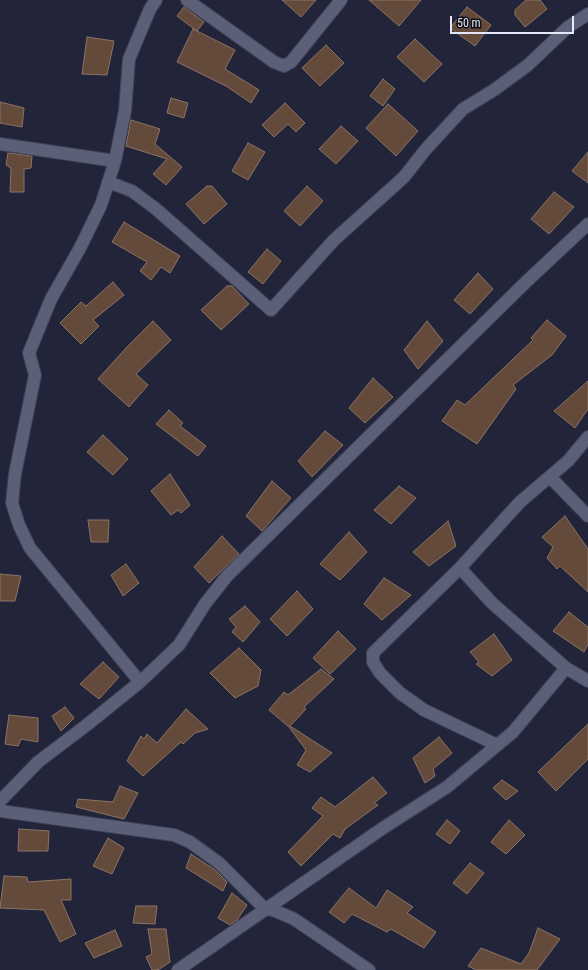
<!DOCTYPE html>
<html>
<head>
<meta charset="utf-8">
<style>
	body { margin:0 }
	#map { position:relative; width:588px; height:970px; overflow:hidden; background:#22253a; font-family:"Roboto Condensed",sans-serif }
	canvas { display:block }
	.scale { position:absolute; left:450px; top:16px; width:124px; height:18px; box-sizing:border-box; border:2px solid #e5e8f7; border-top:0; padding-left:5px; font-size:12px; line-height:14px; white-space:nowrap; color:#e5e8f7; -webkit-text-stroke:3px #0e0f19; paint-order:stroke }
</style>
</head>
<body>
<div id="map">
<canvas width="588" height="970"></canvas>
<div class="scale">50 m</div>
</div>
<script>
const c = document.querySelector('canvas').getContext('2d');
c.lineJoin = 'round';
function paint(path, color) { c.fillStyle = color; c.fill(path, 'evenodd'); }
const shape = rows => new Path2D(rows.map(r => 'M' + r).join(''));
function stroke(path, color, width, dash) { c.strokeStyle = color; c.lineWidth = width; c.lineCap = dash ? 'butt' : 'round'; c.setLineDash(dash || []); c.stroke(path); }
const building = shape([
	[282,0,316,0,301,17,282,0],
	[369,0,421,0,399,26,369,0],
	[526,0,540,0,547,9,525,27,515,15,515,10,526,0],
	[184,7,204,22,197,31,177,16,184,7],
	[467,7,491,25,475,46,450,28,467,7],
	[193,29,235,50,225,69,259,90,251,103,226,86,177,62,193,29],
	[87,37,114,41,107,75,82,74,87,37],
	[415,39,442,64,424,82,397,57,415,39],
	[326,45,344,63,320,86,302,68,326,45],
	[383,79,395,89,383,106,370,96,383,79],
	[171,98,188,103,184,118,167,113,171,98],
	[0,102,24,108,22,127,0,123,0,102],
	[285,103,305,123,296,132,288,124,274,137,262,125,285,103],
	[388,104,418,131,396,156,366,128,388,104],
	[131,120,160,129,155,144,182,167,166,185,153,174,167,159,126,146,131,120],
	[341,126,358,141,336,164,319,149,341,126],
	[248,143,265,152,248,180,232,171,248,143],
	[588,152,588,183,572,171,588,152],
	[8,153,32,156,31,168,24,169,24,192,10,192,11,168,6,165,8,153],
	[207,186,212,186,227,204,204,224,186,204,207,186],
	[307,186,323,201,300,226,284,211,307,186],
	[554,192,574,207,549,234,531,219,554,192],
	[124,222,180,256,170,273,161,267,151,280,140,271,147,262,112,242,124,222],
	[267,249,281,261,263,284,248,272,267,249],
	[478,273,493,289,470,314,454,300,478,273],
	[113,282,124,295,93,320,99,326,81,344,60,323,81,302,86,306,113,282],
	[227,286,232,286,249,304,221,330,201,310,227,286],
	[547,320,566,336,552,355,513,385,516,389,477,444,442,421,457,400,465,405,533,340,531,338,547,320],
	[153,321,171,340,136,374,148,385,129,407,98,379,127,347,153,321],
	[427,321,443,341,418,369,404,350,427,321],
	[373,378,393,397,365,423,349,408,373,378],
	[588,381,588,409,575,428,554,411,588,381],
	[169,410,183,423,180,426,206,446,198,456,156,424,169,410],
	[325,431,343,445,312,477,298,461,325,431],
	[103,435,128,459,113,475,87,452,103,435],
	[170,474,190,505,181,513,178,510,171,515,151,491,170,474],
	[272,481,291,498,262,531,246,516,272,481],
	[399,486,416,498,391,524,374,510,399,486],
	[565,516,588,549,588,592,560,566,557,569,547,558,553,547,542,537,565,516],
	[88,520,109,520,108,542,91,542,88,520],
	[448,521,456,546,429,566,413,552,448,521],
	[349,532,367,552,340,580,320,564,349,532],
	[222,536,239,554,209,583,194,567,222,536],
	[126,564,139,583,123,596,111,575,126,564],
	[0,574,21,576,15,601,0,601,0,574],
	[384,578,411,595,382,620,364,604,384,578],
	[297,591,313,609,287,636,270,619,297,591],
	[245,606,260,622,243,642,232,632,236,627,229,619,245,606],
	[569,612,588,627,588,644,584,652,553,631,569,612],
	[338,631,356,649,330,674,313,658,338,631],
	[494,634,512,660,492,676,476,664,479,662,470,652,494,634],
	[239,648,261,670,258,686,235,698,210,673,239,648],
	[103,662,119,677,99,699,80,684,103,662],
	[321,669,334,679,304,707,306,709,290,726,332,753,310,772,297,765,306,750,289,727,269,710,284,692,288,695,321,669],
	[65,707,74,718,61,731,52,716,65,707],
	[186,709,208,729,195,733,183,744,181,742,143,776,127,761,141,736,144,739,147,734,157,743,186,709],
	[9,715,38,718,38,742,21,739,18,746,5,744,9,715],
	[588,724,588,759,556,791,538,772,588,724],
	[439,737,452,753,433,769,435,776,425,783,413,758,439,737],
	[373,777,387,793,374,803,378,805,345,829,340,838,333,834,301,866,288,852,323,816,312,808,321,797,335,807,373,777],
	[502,780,518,791,506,800,493,788,502,780],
	[120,786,138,793,124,819,76,807,78,799,113,802,120,786],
	[447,820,460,831,450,844,436,834,447,820],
	[509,820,525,835,506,854,491,842,509,820],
	[19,829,49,831,48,851,18,851,19,829],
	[108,838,124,848,112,874,93,866,108,838],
	[191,854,215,870,227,882,223,891,186,868,191,854],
	[470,863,484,873,467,894,453,883,470,863],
	[4,876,27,877,28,882,71,879,71,900,61,900,76,934,60,942,44,910,0,908,4,876],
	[349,888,376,908,387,890,413,907,407,913,436,932,424,948,391,929,387,932,352,914,344,923,329,912,349,888],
	[232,893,247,905,237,920,230,925,218,918,232,893],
	[136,906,157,906,155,924,133,923,136,906],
	[538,928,560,939,537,970,476,970,468,966,481,948,521,964,529,953,538,928],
	[148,929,166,929,170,962,158,970,152,970,146,957,152,954,148,929],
	[115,930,122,946,94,958,85,943,115,930]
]);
paint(building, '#634a3b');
stroke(building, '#8c7364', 1);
const minor = shape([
	[187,0,274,62,284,66,291,62,341,0],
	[0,144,115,161],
	[108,182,132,191,156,209,271,310,334,240,404,177,426,149,463,109,494,90,528,65,568,27,588,14],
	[550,477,588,516],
	[460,568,492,603,566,668,588,681],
	[140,682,30,548,19,525,12,503,15,474,35,375,29,353,51,299,80,248,101,205,115,161,125,111,129,59,150,9,156,0],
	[497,745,424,710,400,693,380,673,373,662,373,653,460,568,520,502,568,461,588,437],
	[0,801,38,762,88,724,140,682,179,645,205,604,227,576,528,280,588,224],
	[0,811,174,835,190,842,219,863,265,909,273,910,294,919,369,970],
	[178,970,383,828,447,787,513,732,566,668]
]);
stroke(minor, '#404254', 14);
stroke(minor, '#5b5f77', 12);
</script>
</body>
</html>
